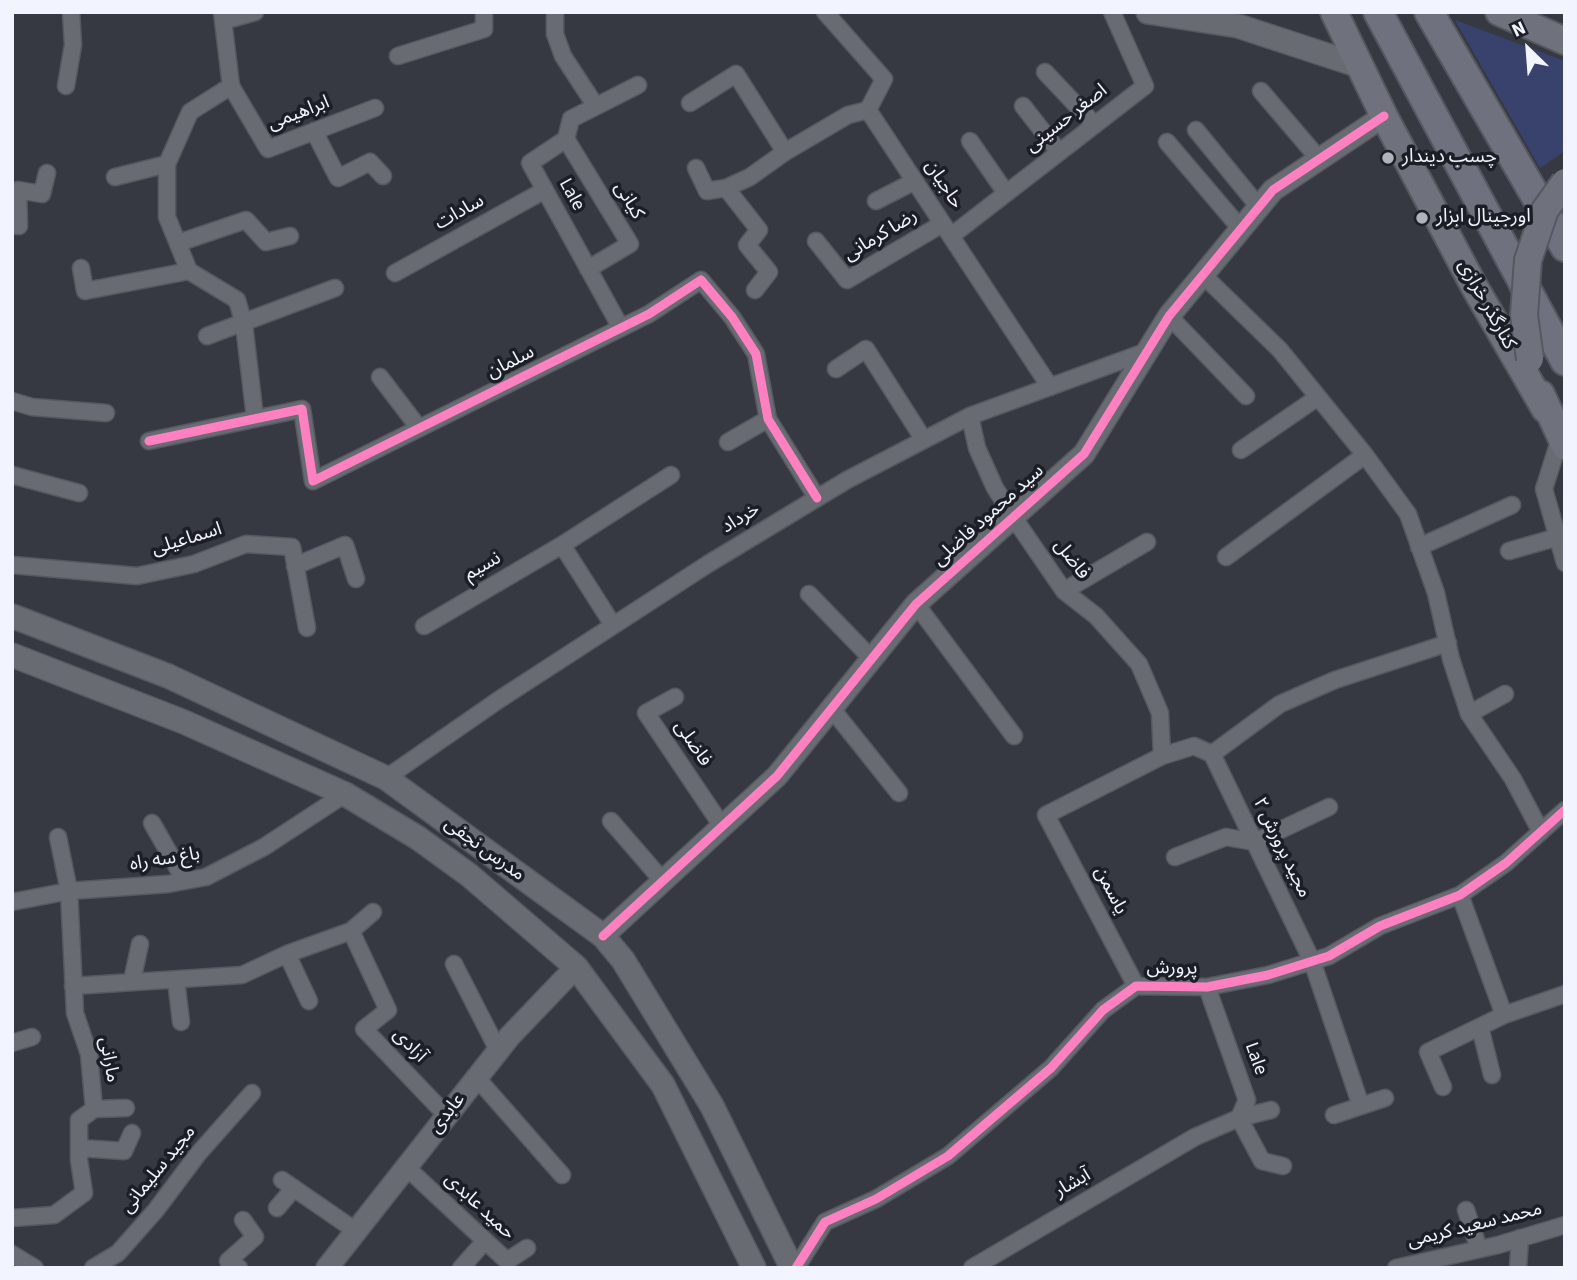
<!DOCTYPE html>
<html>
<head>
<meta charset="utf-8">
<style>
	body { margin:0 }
	#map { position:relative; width:1577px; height:1280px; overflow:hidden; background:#363942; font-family:"Source Sans 3",sans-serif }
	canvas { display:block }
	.frame { position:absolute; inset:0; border:14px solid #f2f4ff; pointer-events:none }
	.north { position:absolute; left:1493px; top:14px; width:70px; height:70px; -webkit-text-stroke:5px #1c1e25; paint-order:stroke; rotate:335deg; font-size:19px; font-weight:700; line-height:28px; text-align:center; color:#f2f4ff }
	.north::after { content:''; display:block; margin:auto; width:24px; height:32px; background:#f2f4ff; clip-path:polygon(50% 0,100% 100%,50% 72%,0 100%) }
</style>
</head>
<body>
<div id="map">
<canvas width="1577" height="1280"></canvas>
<div class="frame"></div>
<div class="north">N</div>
</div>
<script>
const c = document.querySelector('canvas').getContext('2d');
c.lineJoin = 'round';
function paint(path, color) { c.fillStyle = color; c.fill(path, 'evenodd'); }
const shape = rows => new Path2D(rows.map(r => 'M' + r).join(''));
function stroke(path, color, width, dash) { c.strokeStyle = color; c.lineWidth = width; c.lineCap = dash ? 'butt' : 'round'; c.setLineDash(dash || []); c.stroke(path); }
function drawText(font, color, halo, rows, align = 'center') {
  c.font = font + ' "Source Sans 3","Noto Sans Arabic",sans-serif'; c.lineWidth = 7; c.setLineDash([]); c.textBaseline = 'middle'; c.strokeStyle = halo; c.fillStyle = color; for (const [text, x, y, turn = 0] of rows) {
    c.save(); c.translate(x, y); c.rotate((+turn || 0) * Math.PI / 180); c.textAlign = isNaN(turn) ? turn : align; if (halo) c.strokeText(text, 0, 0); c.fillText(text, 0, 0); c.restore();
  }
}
paint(shape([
	[1455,20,1565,61,1565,151,1540,168]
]), '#39426c');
const minor = shape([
	[222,12,231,86,268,149,375,108],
	[555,12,555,34,563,56,595,105],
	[825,12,884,79,868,110,1050,387],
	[223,21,255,12],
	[398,56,484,29,484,12],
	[1045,72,1095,125],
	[66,86,73,45,71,12],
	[231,86,190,112,167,164,167,217,189,271,237,300,244,324,255,418],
	[1261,91,1319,159],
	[690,103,736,74,785,152],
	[1023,106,1059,152],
	[1196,130,1259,207],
	[314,131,338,178,370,162,383,176],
	[566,139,630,244,588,269],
	[970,141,1006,193],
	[1167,142,1241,229],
	[696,168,707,191,726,188,750,177,785,152,848,115,868,110],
	[115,177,167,164],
	[726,188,759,230,747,245,769,272,755,290],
	[876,201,915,181],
	[12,225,19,226,18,190,42,194,47,173],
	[951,236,1145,86,1112,12],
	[816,241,847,280,942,224],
	[178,243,246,220,266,242,290,236],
	[81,268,85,291,189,271],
	[395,273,545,190],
	[1203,275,1280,350,1365,455,1408,514,1436,593,1451,659,1469,714,1513,779,1541,832],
	[1169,316,1246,396],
	[621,328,530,163,566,139,571,119,638,85],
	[207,336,335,288],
	[836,369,866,349,924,440],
	[380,377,419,428],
	[12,401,32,407,106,413],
	[970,416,977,448,995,488,1014,518,1064,591,1096,616,1139,664,1160,713,1162,756],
	[1560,438,1544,489,1565,563],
	[149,441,302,409,313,481,649,314,701,280,732,317,756,354,768,419,817,498],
	[728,442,768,419],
	[1241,450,1318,397],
	[12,475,79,493],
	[562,545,613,625],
	[1419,547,1512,505],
	[1509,551,1558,537],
	[1226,557,1365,455],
	[12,565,137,576,194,564,246,544,292,547,307,628],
	[295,566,345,545,356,579],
	[1064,591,1147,542],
	[809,594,872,659],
	[916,604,1014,736],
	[424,626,562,545,671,475],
	[675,697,646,713,722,826],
	[832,709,899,793],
	[1469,714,1505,694],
	[1212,754,1312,961,1361,1106],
	[386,778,500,699,708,564,847,480,970,416,1148,351],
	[611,821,662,880],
	[152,823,185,881],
	[1175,857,1226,837,1255,842,1329,807],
	[12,902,69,891,168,884,206,877,264,847,345,794],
	[351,931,388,1010,364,1029,447,1116],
	[287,954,309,1001],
	[454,964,498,1050],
	[176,980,181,1022],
	[132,981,140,944],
	[73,986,242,975,287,954,351,931,373,912],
	[1136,986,1046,815,1162,756,1194,746,1212,754,1280,704,1335,680,1448,643],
	[1207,987,1247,1100,1239,1118,1262,1161,1283,1166],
	[1504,1015,1565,994],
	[1480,1027,1492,1075],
	[12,1043,32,1037],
	[476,1077,562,1175],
	[1443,1087,1428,1052,1504,1015,1460,895],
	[94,1109,126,1108],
	[1334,1115,1385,1098],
	[79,1148,124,1151,132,1133],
	[406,1167,507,1261,527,1248],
	[282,1180,356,1231],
	[277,1208,294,1188],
	[1466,1210,1479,1249],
	[12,1218,54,1215,84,1193,79,1160,79,1120,94,1109,89,1054,75,1013,69,891,58,837],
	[12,1254,35,1268],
	[93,1268,118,1253,156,1210,198,1154,252,1093],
	[239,1268,228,1261,255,1237,243,1220],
	[461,1268,485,1241],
	[796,1268,825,1222,876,1199,948,1156,1051,1068,1103,1010,1136,986,1207,987,1268,975,1329,956,1380,926,1460,895,1506,863,1565,810],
	[972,1268,1195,1137,1239,1118,1271,1110],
	[1396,1268,1498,1245,1565,1225],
	[1518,1268,1520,1238]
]);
const tertiary = shape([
	[603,936,777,776,916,604,1084,454,1169,316,1273,190,1384,116],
	[327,1268,509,1037,576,967]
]);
const secondary = shape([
	[1148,12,1238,26,1360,66],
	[12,616,168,676,386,778,603,936,623,960,712,1106,792,1268],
	[12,655,184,722,345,794,418,838,469,875,576,967,663,1085,754,1268]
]);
const primary = shape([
	[1334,12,1384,116,1474,286,1545,409],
	[1499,12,1565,41],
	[1541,394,1565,446]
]);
const trunk = shape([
	[1378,12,1565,361],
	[1429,12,1565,247]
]);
stroke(minor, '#565860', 19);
stroke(tertiary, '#565860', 24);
stroke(secondary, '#565860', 26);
stroke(primary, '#565860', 30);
stroke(trunk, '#565860', 32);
stroke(minor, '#696b72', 16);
stroke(tertiary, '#696b72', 21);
stroke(secondary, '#696b73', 23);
stroke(primary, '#6f727d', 26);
stroke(trunk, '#6f727e', 28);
const primaryBridge = shape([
	[1530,359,1524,315,1528,260,1545,210,1565,182]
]);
stroke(primaryBridge, '#565860', 30, []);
stroke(primaryBridge, '#6f727d', 26);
stroke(shape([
	[149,441,302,409,313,481,649,314,701,280,732,317,756,354,768,419,817,498],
	[603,936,777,776,916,604,1084,454,1169,316,1273,190,1384,116],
	[796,1268,825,1222,876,1199,948,1156,1051,1068,1103,1010,1136,986,1207,987,1268,975,1329,956,1380,926,1460,895,1506,863,1565,810]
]), '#ff80c0', 9);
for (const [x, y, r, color] of [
	[1388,158,7,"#b0b3bd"],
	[1422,218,7,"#b0b3bd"]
]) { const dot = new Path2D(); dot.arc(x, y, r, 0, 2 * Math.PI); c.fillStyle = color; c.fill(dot); stroke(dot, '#1c1e25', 2.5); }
drawText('19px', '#f2f4ff', '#1c1e25', [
	["ابراهیمی",299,114,-21],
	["اصغر حسینی",1067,119,-38],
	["حاجیان",943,185,57],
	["Lale",571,195,61],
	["کیانی",628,201,59],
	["سادات",460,213,-29],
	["رضا کرمانی",881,236,-31],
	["کنارگذر خرازی",1486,305,61],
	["سلمان",511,363,-27],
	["سید محمود فاضلی",989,516,-42],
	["خرداد",741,519,-31],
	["اسماعیلی",187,540,-17],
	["فاضل",1071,560,52],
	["نسیم",483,567,-30],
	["فاضلی",692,744,56],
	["مجید پرورش ۲",1281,848,64],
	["مدرس نجفی",484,850,36],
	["باغ سه راه",165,860,-9],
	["یاسمن",1110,891,63],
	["پرورش",1172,969,1],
	["آزادی",409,1046,46],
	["Lale",1255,1059,70],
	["مارانی",108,1060,80],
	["عابدی",448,1114,-52],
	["مجید سلیمانی",159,1170,-51],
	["آبشار",1073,1184,-30],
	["حمید عابدی",479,1207,43],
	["محمد سعید کریمی",1475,1226,-14]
]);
drawText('19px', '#f2f4ff', '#1c1e25', [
	["چسب دیندار",1402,158],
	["اورجینال ابزار",1436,218]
], 'left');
</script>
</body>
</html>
